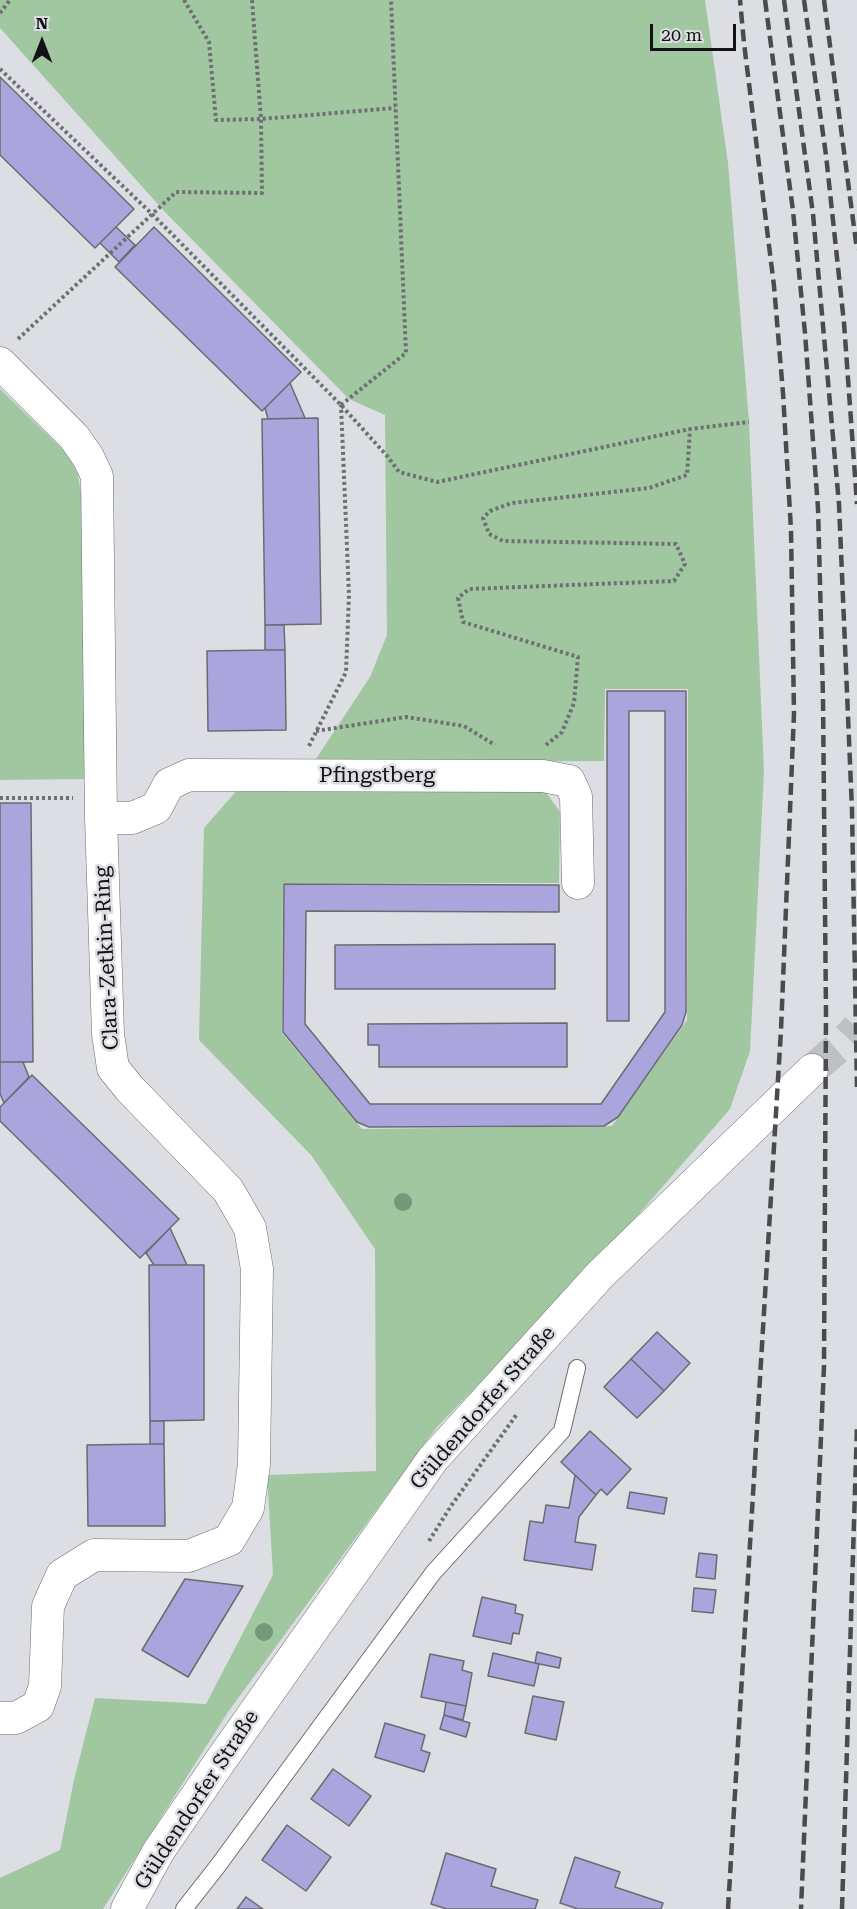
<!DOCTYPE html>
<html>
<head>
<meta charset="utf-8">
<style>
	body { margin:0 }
	#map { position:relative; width:857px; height:1909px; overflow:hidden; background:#dcdee3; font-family:"Roboto Serif",serif }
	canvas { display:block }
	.north { position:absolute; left:12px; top:12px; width:60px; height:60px; -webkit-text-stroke:4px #dcdee3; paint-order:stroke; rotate:0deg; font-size:16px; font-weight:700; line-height:24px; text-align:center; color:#131315 }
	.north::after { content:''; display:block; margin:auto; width:21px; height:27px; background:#131315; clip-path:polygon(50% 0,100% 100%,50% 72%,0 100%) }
	.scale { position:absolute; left:650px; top:24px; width:86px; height:27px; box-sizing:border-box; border:3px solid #131315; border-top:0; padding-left:8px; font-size:18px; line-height:21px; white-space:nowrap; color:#131315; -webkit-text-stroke:4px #dcdee3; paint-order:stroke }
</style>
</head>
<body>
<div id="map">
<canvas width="857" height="1909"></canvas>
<div class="north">N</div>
<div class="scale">20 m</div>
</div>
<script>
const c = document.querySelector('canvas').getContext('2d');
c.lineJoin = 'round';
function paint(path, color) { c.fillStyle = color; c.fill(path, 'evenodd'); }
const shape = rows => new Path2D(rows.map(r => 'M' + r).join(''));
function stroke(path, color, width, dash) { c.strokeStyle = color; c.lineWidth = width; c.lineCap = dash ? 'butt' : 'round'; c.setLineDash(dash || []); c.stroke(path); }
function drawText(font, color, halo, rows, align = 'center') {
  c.font = font + ' "Roboto Serif",serif'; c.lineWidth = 5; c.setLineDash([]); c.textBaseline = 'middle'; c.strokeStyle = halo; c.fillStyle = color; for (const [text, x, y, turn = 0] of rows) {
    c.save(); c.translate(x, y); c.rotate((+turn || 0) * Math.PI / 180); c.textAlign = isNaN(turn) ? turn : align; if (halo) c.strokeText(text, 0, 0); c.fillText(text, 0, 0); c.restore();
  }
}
paint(shape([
	[0,0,705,0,728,163,749,422,764,772,750,1051,730,1109,593,1267,437,1427,228,1712,103,1909,0,1909,0,1878,60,1850,74,1780,95,1698,206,1704,273,1575,267,1475,376,1471,375,1249,311,1155,199,1040,204,828,238,789,543,788,560,812,559,883,283,883,282,1033,362,1129,612,1126,687,1020,688,689,605,689,604,761,314,762,370,677,387,635,385,415,349,399,164,211,0,28],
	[0,389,69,456,78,475,82,501,85,779,0,780]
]), '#a1c7a1');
const building = shape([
	[0,77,134,209,95,248,0,155,0,77],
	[116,227,135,245,119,262,100,243,116,227],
	[154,227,301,372,262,411,115,267,154,227],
	[290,383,305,418,268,419,265,408,290,383],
	[318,418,321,624,265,625,262,419,318,418],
	[265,625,284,625,285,650,265,650,265,625],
	[265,650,285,650,286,730,208,731,207,651,265,650],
	[607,691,686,691,686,1012,682,1025,618,1117,604,1126,369,1127,357,1122,283,1032,284,884,559,885,559,912,306,911,305,1024,370,1104,601,1104,665,1012,665,711,629,711,629,1021,607,1021,607,691],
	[0,803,31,803,33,1062,0,1062,0,803],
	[555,944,555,989,335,989,335,945,555,944],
	[567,1023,567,1067,379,1067,379,1045,368,1045,368,1024,567,1023],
	[0,1062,23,1062,29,1077,4,1103,0,1094,0,1062],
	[32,1075,179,1219,140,1258,0,1121,0,1107,32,1075],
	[170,1228,187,1265,154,1265,146,1253,170,1228],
	[149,1265,204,1265,204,1420,150,1421,149,1265],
	[657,1332,690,1363,664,1391,631,1359,657,1332],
	[631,1359,664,1391,637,1418,604,1387,631,1359],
	[150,1421,164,1421,164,1444,150,1444,150,1421],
	[590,1431,631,1469,607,1495,601,1489,596,1495,561,1462,590,1431],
	[150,1444,164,1444,165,1526,88,1526,87,1445,150,1444],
	[575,1475,596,1495,579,1517,575,1542,596,1545,592,1570,524,1560,530,1521,543,1523,546,1505,569,1508,575,1475],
	[630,1492,667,1498,664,1514,627,1508,630,1492],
	[699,1553,717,1555,715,1579,696,1577,699,1553],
	[185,1579,243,1586,188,1677,142,1650,185,1579],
	[694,1588,716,1590,713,1613,692,1611,694,1588],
	[482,1597,516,1605,515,1613,523,1615,519,1634,513,1633,511,1644,473,1636,482,1597],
	[537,1652,561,1658,559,1668,535,1663,537,1652],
	[493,1653,539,1664,534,1686,488,1676,493,1653],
	[430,1654,464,1661,462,1670,472,1673,466,1706,421,1697,430,1654],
	[533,1696,564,1702,556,1740,525,1733,533,1696],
	[446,1702,466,1706,463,1720,444,1715,446,1702],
	[444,1715,470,1723,466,1737,440,1729,444,1715],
	[385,1723,425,1735,421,1750,430,1753,424,1772,375,1757,385,1723],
	[333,1769,371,1796,349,1826,311,1799,333,1769],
	[287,1825,331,1857,306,1891,262,1860,287,1825],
	[446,1853,496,1869,491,1886,538,1900,535,1909,447,1909,431,1904,446,1853],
	[575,1857,620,1872,615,1887,663,1903,661,1909,578,1909,560,1903,575,1857],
	[246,1897,263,1909,237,1909,246,1897]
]);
paint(building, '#aaa5dd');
stroke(building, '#6b6b6f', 1.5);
stroke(shape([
	[812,1070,841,1045,857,1028]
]), '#bec0c4', 32, [32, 16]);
const service = shape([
	[184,1909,217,1867,433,1573,562,1431,577,1368]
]);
const minor = shape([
	[0,363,74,437,88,457,97,476,101,818,108,1034,113,1068,130,1089,228,1190,250,1228,257,1269,254,1464,248,1508,229,1540,189,1556,94,1555,62,1575,48,1606,45,1686,38,1706,16,1718,0,1718],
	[101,818,132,818,156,808,169,784,189,775,543,776,569,781,576,796,578,883],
	[127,1909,158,1852,221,1760,433,1459,600,1275,812,1070]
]);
stroke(service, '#6b6d71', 18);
stroke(minor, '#6b6d71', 33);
stroke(shape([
	[184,0,209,42,216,120,261,119,395,108],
	[0,13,10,0],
	[0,69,152,214,341,405,388,457,399,472,437,482,690,429,749,422],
	[18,339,176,192,262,193,261,119,252,0],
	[341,405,406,353,391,0],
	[316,731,406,717,464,726,495,745],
	[546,745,562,732,574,703,578,657,463,622,458,598,469,589,674,581,685,564,676,544,503,541,489,534,483,518,490,511,512,503,649,488,687,475,690,429],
	[309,746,346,672,349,595,341,405],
	[0,798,73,798],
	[429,1541,451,1506,517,1414]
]), '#6e6f72', 4, [3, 3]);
stroke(service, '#fff', 16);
stroke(minor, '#fff', 32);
stroke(shape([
	[765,0,793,211,805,333,818,508,823,698,826,1013,824,1366,801,1909],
	[784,0,813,214,839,504,852,810,857,1087],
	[804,0,826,155,844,323,857,504],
	[824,0,857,250],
	[728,1909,781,1030,794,713,791,530,783,393,774,286,744,43,740,0],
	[842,1909,857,1426]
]), '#4a4b4e', 4.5, [12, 6]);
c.fillStyle = '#74987a';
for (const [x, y] of [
	[403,1202],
	[264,1632]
]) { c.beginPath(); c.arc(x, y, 9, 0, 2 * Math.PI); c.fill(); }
drawText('21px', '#131315', '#dcdee3', [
	["Pfingstberg",377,776],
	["Clara-Zetkin-Ring",107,958,-93],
	["Güldendorfer Straße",483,1408,-49],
	["Güldendorfer Straße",197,1800,-57]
]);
</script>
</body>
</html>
